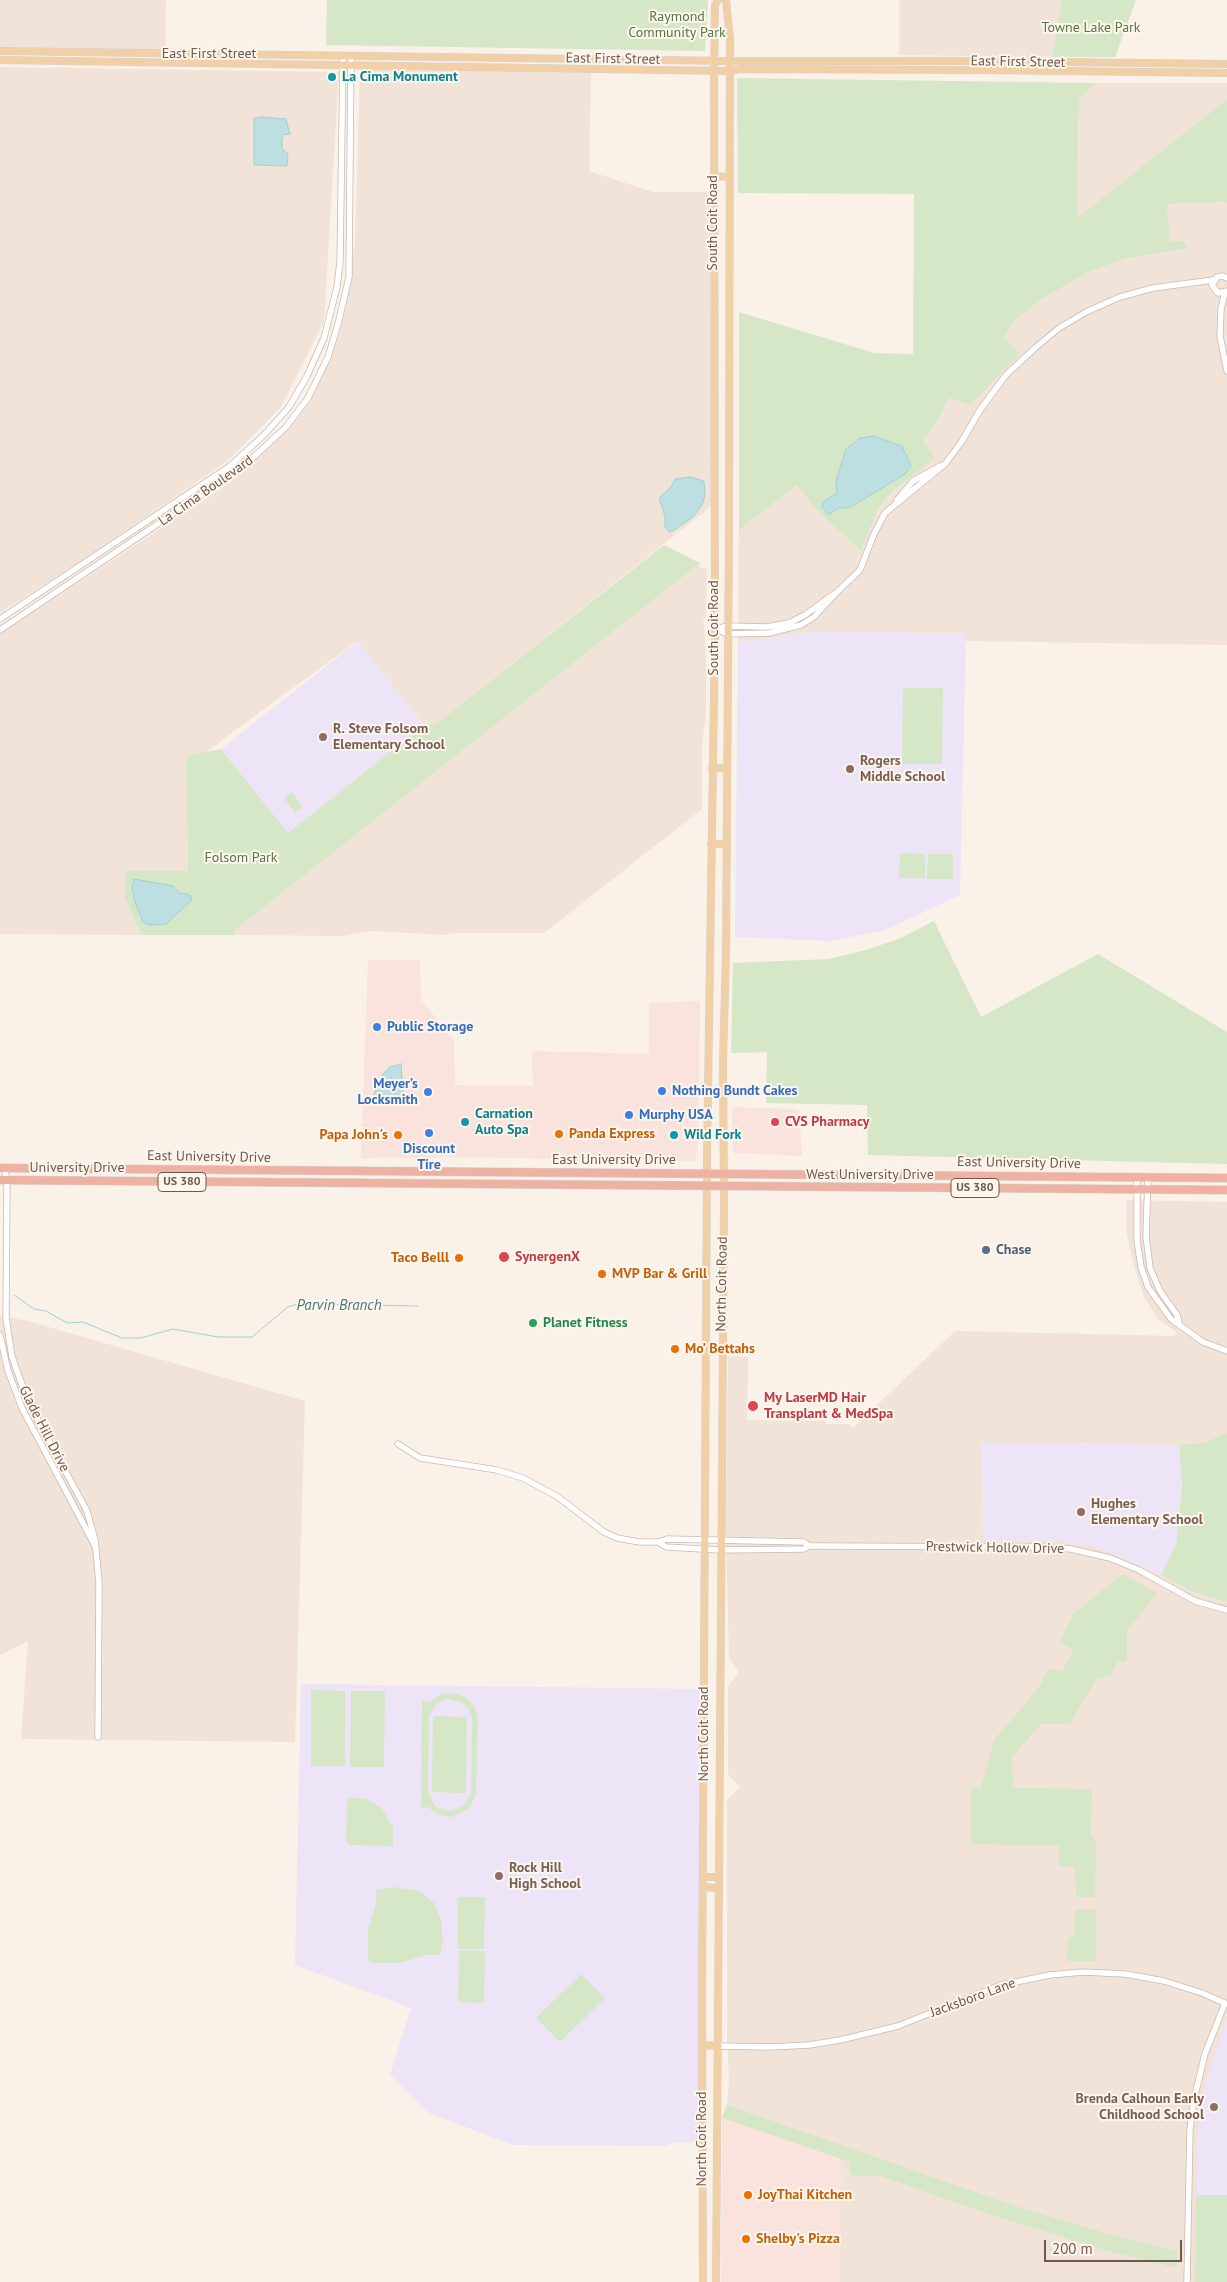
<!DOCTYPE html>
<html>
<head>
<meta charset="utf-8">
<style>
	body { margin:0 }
	#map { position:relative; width:1227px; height:2282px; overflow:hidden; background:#faf1e8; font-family:"PT Sans",sans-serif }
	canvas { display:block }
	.scale { position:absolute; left:1044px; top:2240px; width:138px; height:22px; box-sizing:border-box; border:2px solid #71584e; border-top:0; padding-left:6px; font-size:15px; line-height:18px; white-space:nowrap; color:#71584e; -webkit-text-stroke:4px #fdf6ed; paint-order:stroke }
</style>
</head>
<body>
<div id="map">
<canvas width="1227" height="2282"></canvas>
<div class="scale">200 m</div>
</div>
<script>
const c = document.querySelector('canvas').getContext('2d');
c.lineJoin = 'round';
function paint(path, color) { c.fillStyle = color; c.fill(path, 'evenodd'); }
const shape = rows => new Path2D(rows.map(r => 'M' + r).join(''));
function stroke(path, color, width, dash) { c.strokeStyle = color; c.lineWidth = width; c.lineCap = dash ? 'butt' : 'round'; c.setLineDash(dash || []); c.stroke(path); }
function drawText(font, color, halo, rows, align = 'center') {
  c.font = font + ' "PT Sans",sans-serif'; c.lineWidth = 4; c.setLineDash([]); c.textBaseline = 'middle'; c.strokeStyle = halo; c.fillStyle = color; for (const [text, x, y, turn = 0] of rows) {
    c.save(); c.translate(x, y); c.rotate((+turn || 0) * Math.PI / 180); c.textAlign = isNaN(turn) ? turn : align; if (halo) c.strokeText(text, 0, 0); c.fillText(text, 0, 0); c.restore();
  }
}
paint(shape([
	[0,0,166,0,165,50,0,49],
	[899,0,1062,0,1052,57,899,55],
	[0,67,339,72,324,321,281,407,230,459,90,555,0,613],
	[360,69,591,73,589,171,653,192,711,192,713,505,437,723,424,725,357,641,203,754,186,756,188,871,126,871,125,899,142,935,0,934,0,634,231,482,300,413,340,333,355,243],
	[1095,83,1227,83,1227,99,1077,218,1079,98],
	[1227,202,1227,645,966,641,966,633,810,632,738,643,739,530,797,485,814,507,861,551,879,507,894,490,935,458,923,440,937,422,949,398,1020,353,1004,337,1013,322,1039,301,1088,272,1128,258,1188,248,1184,241,1170,242,1167,204],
	[700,563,700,568,707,569,706,617,703,619,706,650,706,714,702,744,702,809,544,933,452,933,446,935,370,931,344,936,235,935,235,930],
	[1127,1200,1227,1202,1227,1432,1205,1443,1194,1445,982,1442,983,1539,1064,1542,1095,1546,1161,1575,1190,1591,1227,1602,1227,2019,1206,2081,1198,2132,1195,2282,839,2282,841,2159,722,2118,727,2105,729,2083,727,2035,727,1800,740,1787,728,1774,728,1686,739,1673,729,1657,726,1533,728,1356,748,1357,747,1420,826,1421,826,1424,849,1424,853,1428,955,1331,1174,1336,1177,1333,1158,1319,1144,1297,1135,1269,1127,1235],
	[0,1316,28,1321,305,1401,295,1742,21,1739,28,1641,0,1655]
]), '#f1e3d7');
paint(shape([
	[368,960,420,960,421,1000,454,1040,455,1085,533,1086,532,1051,649,1054,649,1003,700,1001,698,1145,695,1161,442,1157,361,1158],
	[732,1107,799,1109,802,1156,733,1153],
	[722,2118,841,2159,839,2282,721,2282]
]), '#f9e3dc');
paint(shape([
	[810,632,966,633,960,895,885,930,830,941,735,937,738,643],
	[358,641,424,725,288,833,221,749],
	[982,1442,1179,1445,1182,1485,1176,1545,1161,1575,1095,1546,1064,1542,983,1539],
	[301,1684,701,1689,699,2143,676,2142,666,2146,512,2145,427,2112,390,2075,411,2008,295,1965],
	[1227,2019,1227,2195,1196,2195,1198,2132,1206,2081]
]), '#eee4f7');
paint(shape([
	[327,0,708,0,705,51,326,45],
	[1062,0,1136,0,1115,57,1052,57],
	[737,78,1095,83,1079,98,1077,218,1227,99,1227,202,1167,204,1170,241,1184,241,1188,248,1128,258,1088,272,1039,301,1013,322,1004,337,1020,353,970,405,949,398,937,422,923,440,935,458,894,490,879,507,861,551,814,507,797,485,739,530,739,312,874,353,913,354,914,194,738,193],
	[664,545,700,563,235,930,235,935,142,935,125,899,126,871,188,871,186,756,221,749,288,833,424,725,437,723],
	[903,688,943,688,942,764,902,764],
	[292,792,303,807,295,813,284,798],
	[900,853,925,854,925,878,899,878],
	[928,854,953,854,953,879,927,879],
	[934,921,981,1017,1098,954,1227,1032,1227,1164,868,1155,867,1105,766,1103,767,1052,731,1053,733,963,829,959,866,950,901,938],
	[1227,1432,1227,1602,1190,1591,1161,1575,1176,1545,1182,1485,1179,1445,1205,1443],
	[1123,1574,1157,1593,1127,1631,1127,1661,1118,1661,1111,1675,1096,1679,1070,1724,1041,1724,1012,1757,1013,1788,1092,1789,1091,1833,1096,1844,1095,1897,1076,1897,1075,1867,1059,1866,1059,1846,971,1844,971,1788,981,1788,994,1740,1040,1686,1048,1669,1062,1671,1074,1650,1060,1642,1073,1614],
	[311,1690,345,1691,345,1766,311,1766],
	[351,1691,385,1691,384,1767,350,1767],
	[443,1693,458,1694,467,1698,475,1707,478,1717,476,1796,468,1809,451,1817,439,1815,428,1807,421,1808,422,1701,429,1702],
	[448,1699,463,1703,469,1710,472,1718,471,1794,463,1806,450,1811,443,1810,434,1805,428,1790,429,1716,437,1703],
	[433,1716,467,1717,466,1793,432,1792],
	[350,1797,369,1800,382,1809,393,1827,393,1846,349,1845,346,1841,347,1798],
	[392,1887,414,1890,422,1893,434,1903,442,1922,442,1937,443,1939,440,1955,427,1955,400,1963,372,1963,368,1959,368,1930,376,1903,376,1890],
	[458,1897,485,1897,484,1949,458,1949],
	[1075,1910,1096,1910,1096,1961,1067,1961,1068,1937,1074,1937],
	[459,1951,485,1951,484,2003,458,2002],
	[581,1974,605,1998,560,2042,536,2018],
	[727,2105,1021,2208,1105,2233,1177,2251,1177,2268,1108,2251,992,2215,880,2176,850,2175,850,2162,722,2118],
	[1196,2195,1227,2195,1227,2282,1195,2282]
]), '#d6e7c7');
const water = shape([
	[263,117,286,119,290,134,283,135,282,141,282,149,288,154,287,166,254,165,254,118,263,117],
	[873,436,902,446,911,466,905,474,849,508,839,508,828,515,822,507,823,502,837,493,836,481,846,449,860,438,873,436],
	[691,477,704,481,705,495,702,505,693,517,673,531,669,532,665,526,665,516,659,498,671,487,675,479,691,477],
	[134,879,173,886,180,893,190,895,192,900,166,924,150,925,143,922,135,902,132,889,134,879],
	[401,1064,403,1093,396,1101,383,1102,372,1099,382,1075,390,1067,401,1064]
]);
paint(water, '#bedfe2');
stroke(water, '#a5cfd3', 1);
stroke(shape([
	[14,1295,34,1309,46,1311,67,1323,83,1322,122,1338,141,1338,173,1329,218,1337,252,1337,288,1307,298,1304,418,1306]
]), '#a5cfd3', 1);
const minor = shape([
	[1227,278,1222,276,1217,277,1212,285,1218,293,1227,291],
	[1225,292,1221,309,1220,336,1227,371],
	[897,500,913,481,940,466],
	[0,619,230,466,264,435,289,407,307,376,324,338,337,287,340,262,343,56],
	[715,629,728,634,769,633,801,625,814,617,836,593,860,570,874,534,885,513,946,463,962,441,980,410,1006,375,1035,348,1059,328,1088,311,1120,297,1153,288,1213,280],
	[715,629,728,626,767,627,789,623,805,615,834,594],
	[0,630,244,466,286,427,308,398,328,357,338,324,349,277,351,56],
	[4,1168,7,1180,6,1318,12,1357,29,1404,87,1511,95,1540,99,1583,98,1737],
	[1137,1177,1137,1240,1141,1267,1148,1287,1171,1319,1203,1342,1227,1351],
	[1148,1177,1146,1236,1150,1268,1160,1291,1177,1315,1179,1323],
	[0,1335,8,1371,22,1408,95,1546],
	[398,1444,420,1458,497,1470,523,1478,558,1497,604,1532,617,1538,640,1542,658,1542,667,1539,804,1542,809,1546],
	[658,1542,666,1547,720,1550,804,1549,809,1546,817,1546,1045,1547,1071,1549,1110,1558,1139,1570,1195,1601,1227,1610],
	[718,2046,770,2047,809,2045,840,2040,898,2026,1001,1985,1050,1975,1083,1972,1125,1974,1164,1981,1202,1993,1227,2004],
	[1187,2282,1190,2129,1194,2099,1205,2054,1225,2003]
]);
const major = shape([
	[0,51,730,61,974,61,1227,64],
	[0,60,730,71,741,69,979,70,1227,73],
	[713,176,729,177],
	[712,768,727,768],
	[711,844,726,844],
	[703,1877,718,1877],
	[703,1887,718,1888],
	[702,2045,718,2046],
	[703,2282,702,1998,707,1157,715,629,714,77,715,5,718,0],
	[716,2282,724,1202,723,1061,726,953,729,525,730,39,726,0]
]);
const highway = shape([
	[0,1168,1227,1178],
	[0,1180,1227,1190]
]);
stroke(minor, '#cbb9af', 7);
stroke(major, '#d7d0cd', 8);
stroke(highway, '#d7d0cd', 9);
stroke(minor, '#fff', 5.5);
stroke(major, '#f2d0a7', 7);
stroke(highway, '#eeb2a5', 8);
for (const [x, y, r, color] of [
	[332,77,5,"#0f9aa8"],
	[323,737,5,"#8d6e63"],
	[850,769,5,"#8d6e63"],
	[377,1027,5,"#3f7fe0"],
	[662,1091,5,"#3f7fe0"],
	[428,1092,5,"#3f7fe0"],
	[629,1115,5,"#3f7fe0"],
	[465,1122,5,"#0f9aa8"],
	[775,1122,5,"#e0444e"],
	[429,1133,5,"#3f7fe0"],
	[559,1134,5,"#e8710a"],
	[398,1135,5,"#e8710a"],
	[674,1135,5,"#0f9aa8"],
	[986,1250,5,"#5c6f8a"],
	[504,1257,6,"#e0444e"],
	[459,1258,5,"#e8710a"],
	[602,1274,5,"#e8710a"],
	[533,1323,5,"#2e9e5b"],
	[675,1349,5,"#e8710a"],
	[753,1406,6,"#e0444e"],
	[1081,1512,5,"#8d6e63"],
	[499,1876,5,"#8d6e63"],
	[1214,2107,5,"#8d6e63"],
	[748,2195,5,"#e8710a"],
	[746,2239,5,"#e8710a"]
]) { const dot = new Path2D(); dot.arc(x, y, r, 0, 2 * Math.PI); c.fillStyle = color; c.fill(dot); stroke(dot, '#fdf6ed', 2); }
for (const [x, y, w] of [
	[182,1182,48],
	[975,1188,48]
]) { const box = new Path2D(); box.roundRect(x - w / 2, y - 9.5, w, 19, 4); c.fillStyle = '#fdf6ed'; c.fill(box); stroke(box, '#71584e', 1); }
drawText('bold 12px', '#71584e', null, [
	["US 380",182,1182],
	["US 380",975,1188]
]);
drawText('14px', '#597647', '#fdf6ed', [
	["Raymond",677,17],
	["Community Park",677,33],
	["Towne Lake Park",1091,28],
	["Folsom Park",241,858]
]);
drawText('14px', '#71584e', '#fdf6ed', [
	["East First Street",209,54],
	["East First Street",613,59,1],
	["East First Street",1018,62,1],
	["South Coit Road",713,223,-90],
	["La Cima Boulevard",206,491,-35],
	["South Coit Road",714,628,-90],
	["East University Drive",209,1157,1],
	["East University Drive",614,1160],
	["East University Drive",1019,1163,1],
	["University Drive",77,1168],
	["West University Drive",870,1175],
	["North Coit Road",722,1284,-89],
	["Glade Hill Drive",44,1429,63],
	["Prestwick Hollow Drive",995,1548,1],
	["North Coit Road",704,1734,-90],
	["Jacksboro Lane",973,1998,-20],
	["North Coit Road",702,2139,-90]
]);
drawText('bold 14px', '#0d838f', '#fdf6ed', [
	["La Cima Monument",342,77],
	["Carnation",475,1114],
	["Auto Spa",475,1130],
	["Wild Fork",684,1135]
], 'left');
drawText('bold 14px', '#785e54', '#fdf6ed', [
	["R. Steve Folsom",333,729],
	["Elementary School",333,745],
	["Rogers",860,761],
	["Middle School",860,777],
	["Hughes",1091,1504],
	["Elementary School",1091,1520],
	["Rock Hill",509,1868],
	["High School",509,1884],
	["Brenda Calhoun Early",1204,2099,"right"],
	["Childhood School",1204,2115,"right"]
], 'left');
drawText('bold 14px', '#366cbe', '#fdf6ed', [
	["Public Storage",387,1027],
	["Meyer’s",418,1084,"right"],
	["Locksmith",418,1100,"right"],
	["Nothing Bundt Cakes",672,1091],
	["Murphy USA",639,1115],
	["Discount",429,1149,"center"],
	["Tire",429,1165,"center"]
], 'left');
drawText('bold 14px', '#be3a42', '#fdf6ed', [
	["CVS Pharmacy",785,1122],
	["SynergenX",515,1257],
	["My LaserMD Hair",764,1398],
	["Transplant & MedSpa",764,1414]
], 'left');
drawText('bold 14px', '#c56008', '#fdf6ed', [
	["Panda Express",569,1134],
	["Papa John's",388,1135,"right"],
	["Taco Belll",449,1258,"right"],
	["MVP Bar & Grill",612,1274],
	["Mo’ Bettahs",685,1349],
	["JoyThai Kitchen",758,2195],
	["Shelby's Pizza",756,2239]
], 'left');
drawText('bold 14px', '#4e5e75', '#fdf6ed', [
	["Chase",996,1250]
], 'left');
drawText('bold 14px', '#27864d', '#fdf6ed', [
	["Planet Fitness",543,1323]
], 'left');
drawText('italic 15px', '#47777b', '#fdf6ed', [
	["Parvin Branch",339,1306]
]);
</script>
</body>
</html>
